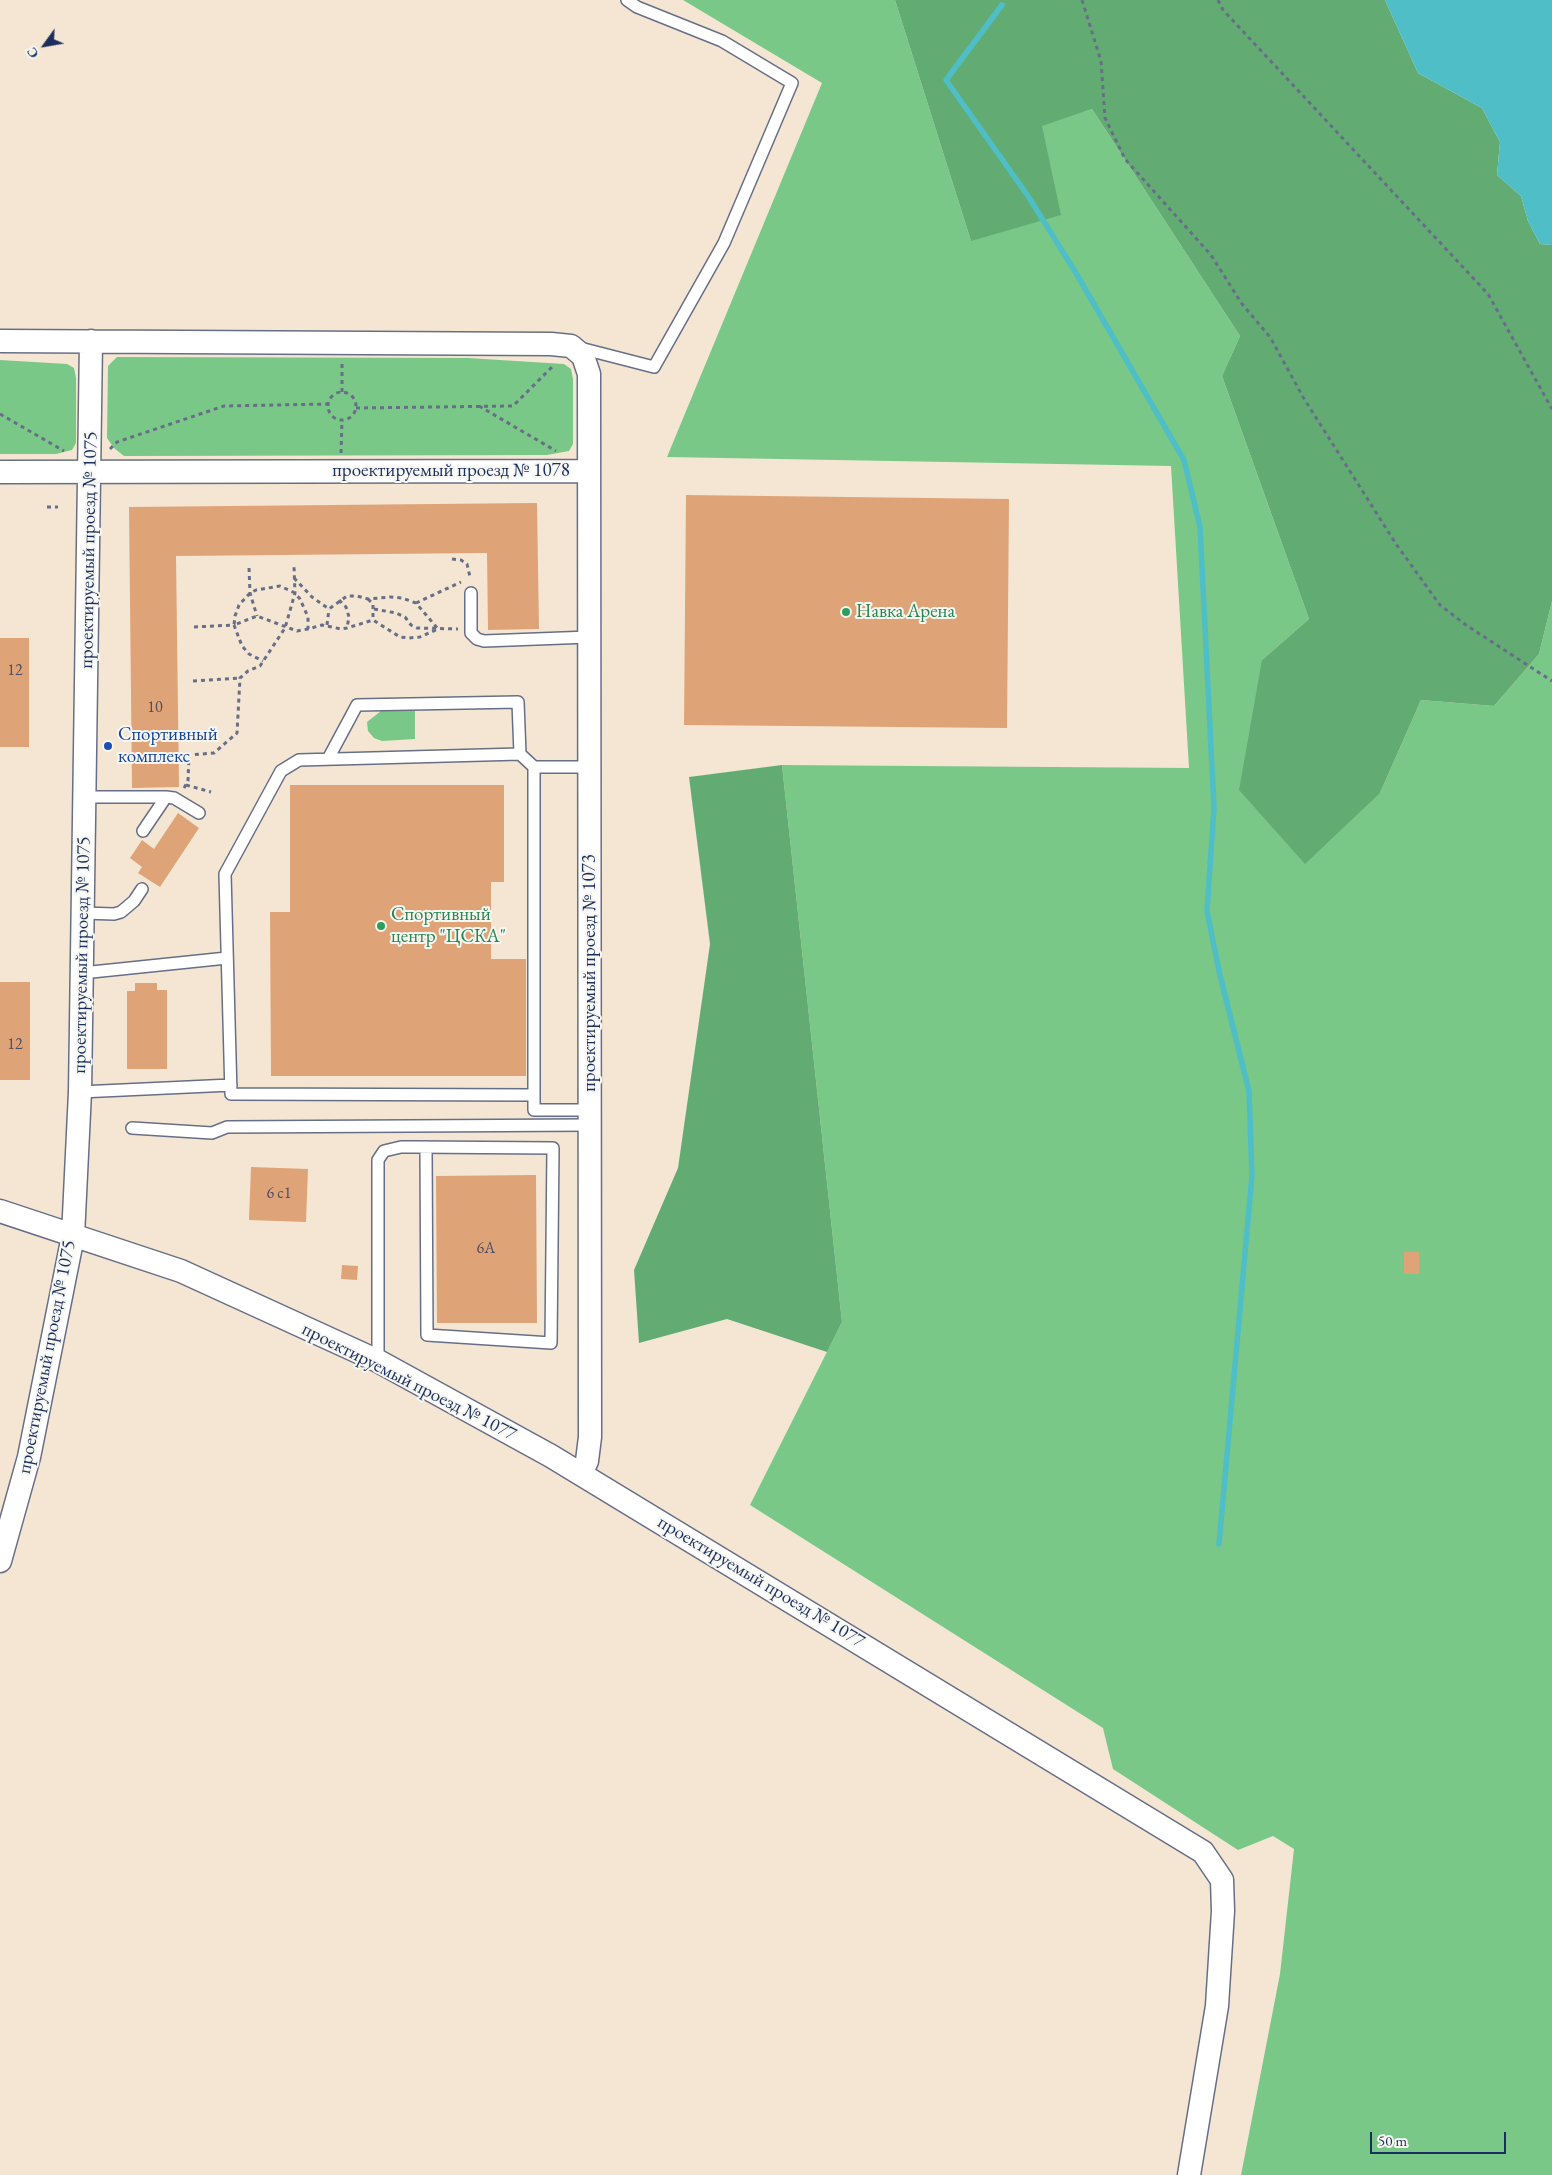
<!DOCTYPE html>
<html>
<head>
<meta charset="utf-8">
<style>
	body { margin:0 }
	#map { position:relative; width:1552px; height:2175px; overflow:hidden; background:#f4e6d3; font-family:"EB Garamond",serif }
	canvas { display:block }
	.north { position:absolute; left:20px; top:20px; width:50px; height:50px; -webkit-text-stroke:4px #f6f6f2; paint-order:stroke; rotate:238deg; font-size:14px; font-weight:700; line-height:20px; text-align:center; color:#1b2f5e }
	.north::after { content:''; display:block; margin:auto; width:18px; height:22px; background:#1b2f5e; clip-path:polygon(50% 0,100% 100%,50% 72%,0 100%) }
	.scale { position:absolute; left:1370px; top:2132px; width:136px; height:22px; box-sizing:border-box; border:2px solid #1b2f5e; border-top:0; padding-left:6px; font-size:15px; line-height:18px; white-space:nowrap; color:#1b2f5e; -webkit-text-stroke:4px #f6f6f2; paint-order:stroke }
</style>
</head>
<body>
<div id="map">
<canvas width="1552" height="2175"></canvas>
<div class="north">С</div>
<div class="scale">50 m</div>
</div>
<script>
const c = document.querySelector('canvas').getContext('2d');
c.lineJoin = 'round';
function paint(path, color) { c.fillStyle = color; c.fill(path, 'evenodd'); }
const shape = rows => new Path2D(rows.map(r => 'M' + r).join(''));
function stroke(path, color, width, dash) { c.strokeStyle = color; c.lineWidth = width; c.lineCap = dash ? 'butt' : 'round'; c.setLineDash(dash || []); c.stroke(path); }
function drawText(font, color, halo, rows, align = 'center') {
  c.font = font + ' "EB Garamond",serif'; c.lineWidth = 4; c.setLineDash([]); c.textBaseline = 'middle'; c.strokeStyle = halo; c.fillStyle = color; for (const [text, x, y, turn = 0] of rows) {
    c.save(); c.translate(x, y); c.rotate((+turn || 0) * Math.PI / 180); c.textAlign = isNaN(turn) ? turn : align; if (halo) c.strokeText(text, 0, 0); c.fillText(text, 0, 0); c.restore();
  }
}
paint(shape([
	[683,0,895,0,971,241,1042,125,1092,109,1240,336,1222,376,1309,619,1262,660,1380,793,1421,700,1494,706,1539,654,1552,601,1552,2175,1241,2175,1280,1974,1294,1849,1273,1836,1238,1850,1113,1769,1103,1728,750,1505,842,1322,782,765,1189,768,1171,466,667,457,822,83],
	[117,357,468,358,564,364,571,369,573,379,573,444,569,451,547,455,124,456,114,448,107,438,108,366],
	[0,360,67,364,74,368,76,378,76,443,72,450,56,454,0,454],
	[381,711,415,711,415,739,382,741,374,738,368,731,367,722]
]), '#79c888');
paint(shape([
	[895,0,1385,0,1418,73,1482,108,1500,142,1497,175,1521,196,1528,221,1540,244,1552,245,1552,601,1539,654,1494,706,1421,700,1380,793,1305,864,1239,790,1262,660,1309,619,1222,376,1240,336,1092,109,1042,126,1061,215,971,241],
	[782,765,842,1322,827,1352,727,1319,639,1343,634,1270,678,1168,710,944,689,777]
]), '#62ac74');
paint(shape([
	[1385,0,1552,0,1552,245,1540,244,1528,221,1521,196,1497,175,1500,142,1482,108,1418,73]
]), '#4fbec6');
stroke(shape([
	[1002,5,946,80,1028,196,1076,273,1184,460,1200,527,1214,808,1207,911,1219,971,1249,1091,1252,1175,1219,1544]
]), '#4fbec6', 5.5);
paint(shape([
	[686,495,1009,499,1007,728,684,725],
	[537,503,539,629,488,630,487,553,176,556,179,787,132,788,129,507],
	[0,638,29,638,29,747,0,747],
	[290,785,504,785,504,882,491,882,491,959,526,959,526,1076,271,1076,270,912,290,912],
	[178,813,199,828,160,887,138,873,142,867,130,858,142,840,154,849],
	[0,982,30,982,30,1080,0,1080],
	[135,983,157,983,157,990,167,990,167,1069,127,1069,127,991,135,991],
	[251,1167,308,1169,306,1222,249,1220],
	[536,1175,537,1323,437,1323,436,1176],
	[1404,1252,1419,1252,1419,1274,1404,1274],
	[342,1265,358,1266,357,1280,341,1279]
]), '#dfa378');
const lane = shape([
	[580,348,654,367,724,243,792,83,722,41,637,7,627,0],
	[471,593,471,633,477,639,484,641,589,637],
	[328,759,357,705,518,702,520,754],
	[534,767,520,754,299,760,281,771,225,874,231,1094,534,1095],
	[589,767,534,767,534,1110,590,1110],
	[84,797,166,797,174,798,199,813],
	[143,831,166,797],
	[83,913,114,914,121,912,134,901,142,889],
	[82,973,227,958],
	[80,1092,231,1085],
	[132,1128,212,1133,227,1127,590,1125],
	[378,1361,378,1160,384,1151,401,1147,413,1147,553,1148,551,1343,427,1335,426,1147]
]);
const street = shape([
	[0,341,551,344,571,346,583,356,589,374,590,1437,587,1461,581,1474],
	[0,472,589,471],
	[0,1211,181,1271,378,1361,551,1456,1203,1852,1222,1880,1223,1911,1217,2006,1189,2175],
	[0,1561,29,1457,73,1236,80,1092,91,341]
]);
stroke(lane, '#676f87', 14);
stroke(street, '#676f87', 25);
stroke(shape([
	[1082,0,1101,61,1105,118,1125,159,1211,255,1242,304,1270,337,1303,397,1396,544,1440,605,1466,625,1552,681],
	[1218,0,1223,10,1488,294,1552,409],
	'328 406a14 14 0 1 1 28 0a14 14 0 1 1-28 0Z',
	[342,392,342,362],
	[479,406,556,451],
	[356,408,513,406,554,365],
	[0,414,64,451],
	[110,449,117,442,224,406,328,404],
	[341,453,342,421],
	[47,507,58,507],
	[452,559,461,560,467,564,470,577],
	[249,568,250,593,257,616],
	[294,578,312,597,329,609,347,596,357,596,368,599,390,597,402,598,416,603,438,629,420,637,409,638,400,637,373,620,347,628,341,629,322,625,308,629,297,631,257,616,234,625,235,616,239,605,250,593,256,590,280,586,295,593,300,599,308,617,308,629],
	[368,599,373,604,373,620],
	[339,600,346,607,349,617,347,628],
	[416,603,461,582],
	[374,609,396,613,405,617,411,625,417,628,458,629],
	[327,625,329,609],
	[194,627,234,625,242,646,249,654,263,661],
	[193,681,240,678],
	[186,785,211,792],
	[184,788,188,781,189,755,214,753,237,733,240,678,248,671,260,666,285,628,295,593,294,566]
]), '#676f87', 3, [4, 4]);
stroke(lane, '#fff', 11);
stroke(street, '#fff', 22);
for (const [x, y, r, color] of [
	[846,612,5,"#2e9e5b"],
	[108,746,5,"#1a4fb4"],
	[381,926,5,"#2e9e5b"]
]) { const dot = new Path2D(); dot.arc(x, y, r, 0, 2 * Math.PI); c.fillStyle = color; c.fill(dot); stroke(dot, '#f6f6f2', 2); }
drawText('16px', '#4c4c64', null, [
	["12",15,671],
	["10",155,708],
	["12",15,1045],
	["6 с1",279,1194],
	["6А",486,1249]
]);
drawText('19px', '#1b2f5e', '#f6f6f2', [
	["проектируемый проезд № 1078",451,471],
	["проектируемый проезд № 1075",89,550,-89],
	["проектируемый проезд № 1075",82,955,-89],
	["проектируемый проезд № 1073",590,973,-90],
	["проектируемый проезд № 1075",47,1357,-79],
	["проектируемый проезд № 1077",409,1382,27],
	["проектируемый проезд № 1077",761,1582,31]
]);
drawText('19px', '#27864d', '#f6f6f2', [
	["Навка Арена",856,612],
	["Спортивный",391,915],
	["центр \"ЦСКА\"",391,937]
], 'left');
drawText('19px', '#164399', '#f6f6f2', [
	["Спортивный",118,735],
	["комплекс",118,757]
], 'left');
</script>
</body>
</html>
